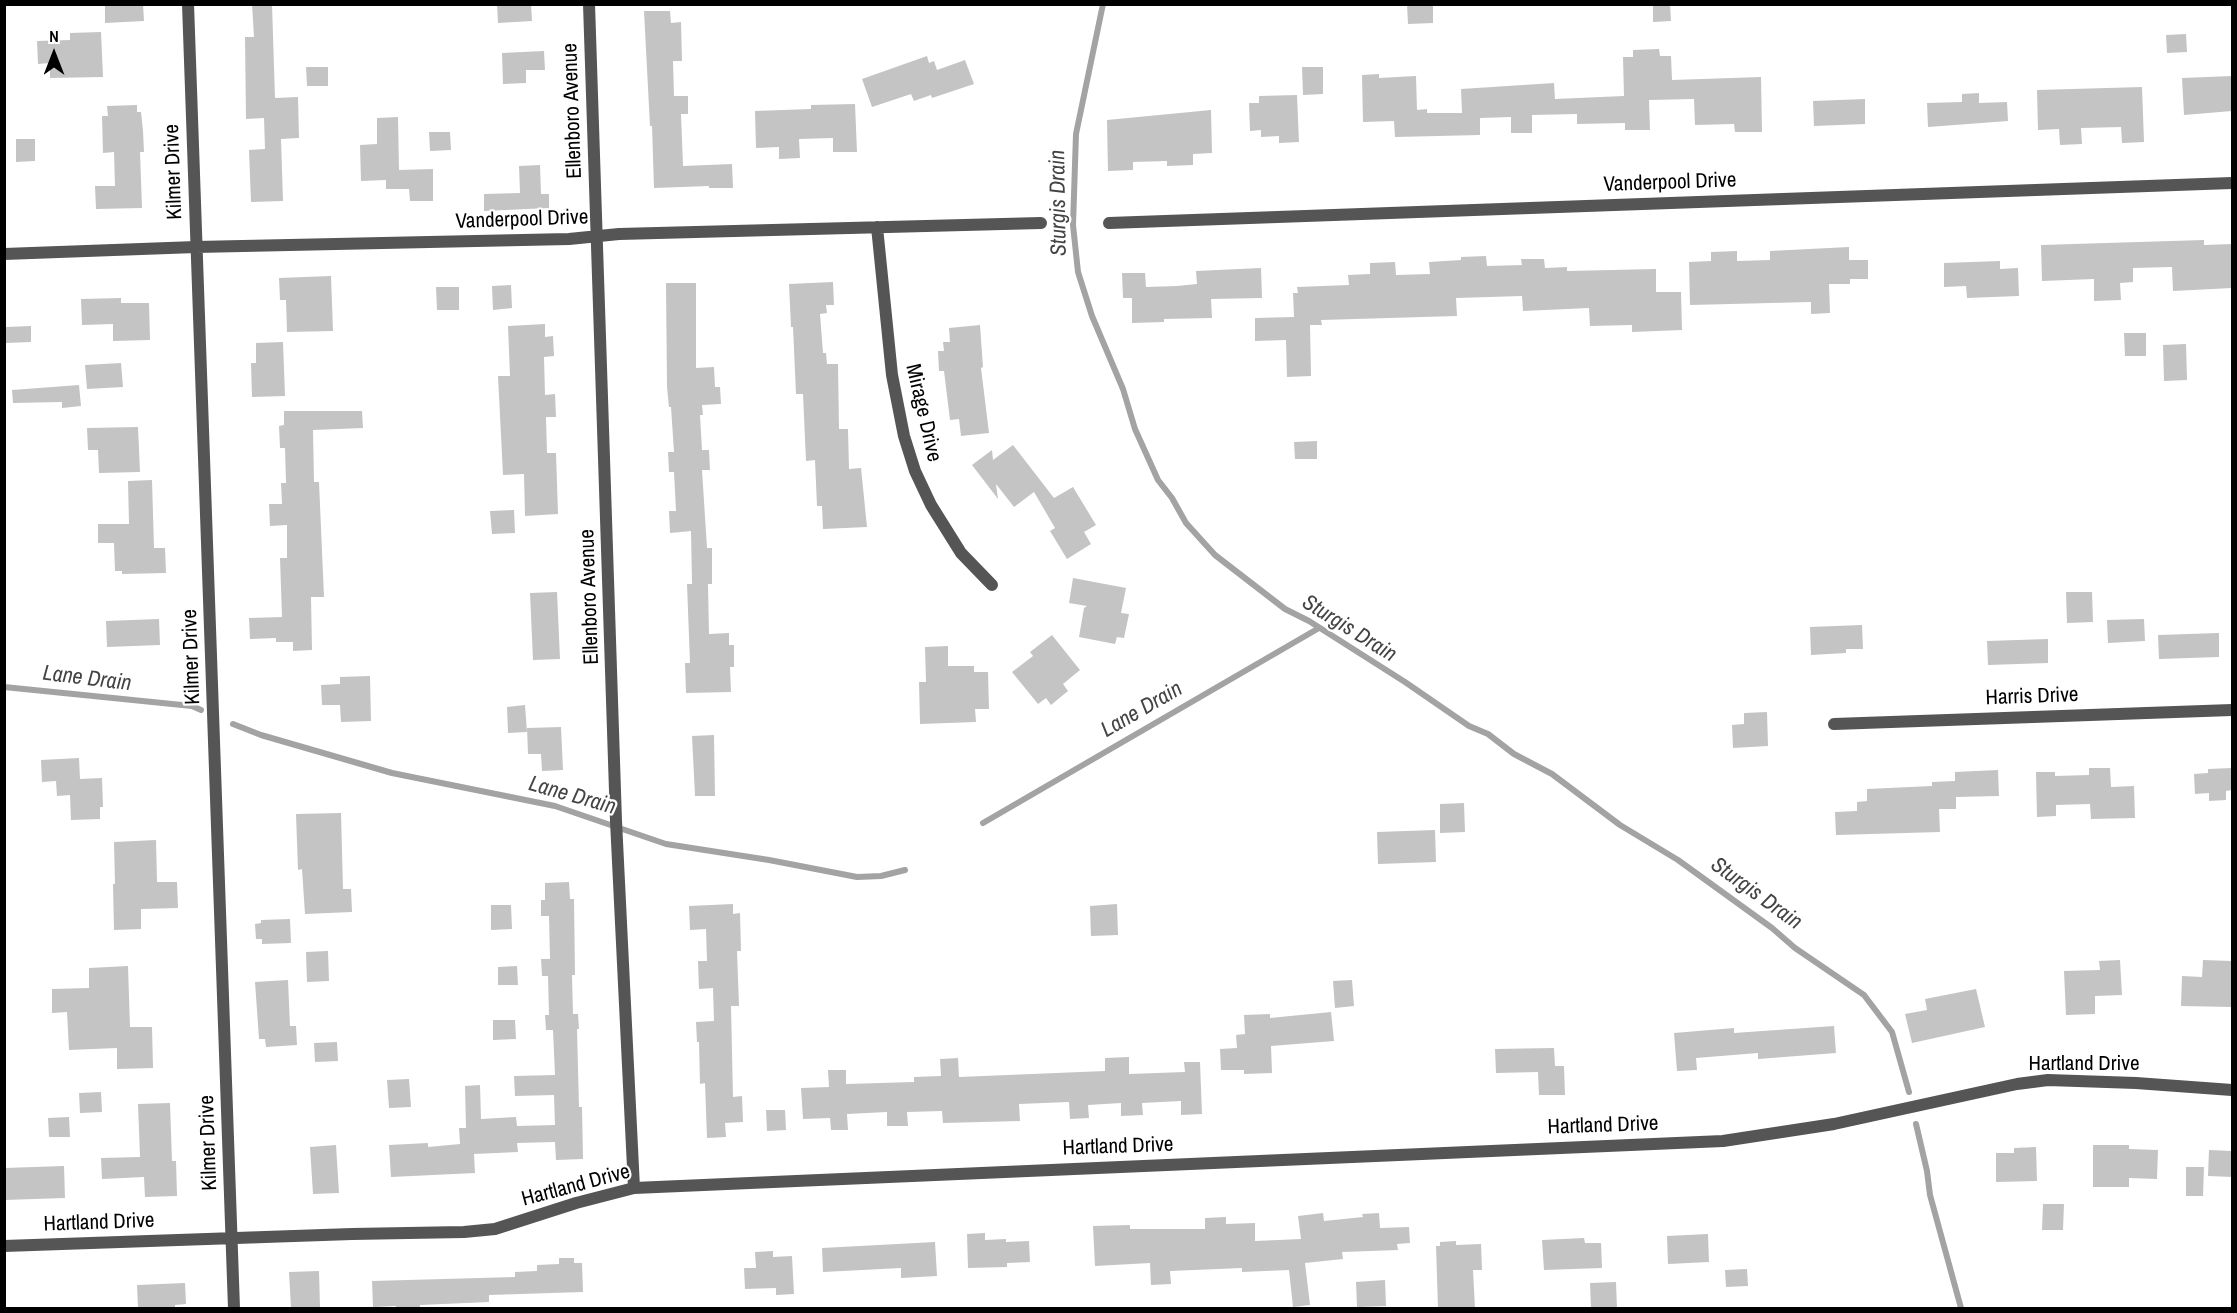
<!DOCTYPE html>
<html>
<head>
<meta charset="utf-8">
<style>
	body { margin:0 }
	#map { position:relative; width:2237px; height:1313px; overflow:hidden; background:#fff; font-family:"Archivo Narrow",sans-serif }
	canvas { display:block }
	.frame { position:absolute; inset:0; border:6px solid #000; pointer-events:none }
	.north { position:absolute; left:24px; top:24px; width:60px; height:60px; -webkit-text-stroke:4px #fff; paint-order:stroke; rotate:0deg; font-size:16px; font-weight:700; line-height:24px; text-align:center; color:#000 }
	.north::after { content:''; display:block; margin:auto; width:21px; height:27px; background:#000; clip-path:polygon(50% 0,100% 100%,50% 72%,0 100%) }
</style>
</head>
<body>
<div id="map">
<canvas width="2237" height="1313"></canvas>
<div class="frame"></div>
<div class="north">N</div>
</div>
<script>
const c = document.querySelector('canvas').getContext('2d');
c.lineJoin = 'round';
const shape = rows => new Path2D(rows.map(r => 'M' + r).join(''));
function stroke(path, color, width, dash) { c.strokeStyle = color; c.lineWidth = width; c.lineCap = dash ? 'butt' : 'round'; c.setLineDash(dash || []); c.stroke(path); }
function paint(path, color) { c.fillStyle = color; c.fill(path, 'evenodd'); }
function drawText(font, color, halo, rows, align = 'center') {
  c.font = font + ' "Archivo Narrow",sans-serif'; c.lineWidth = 4.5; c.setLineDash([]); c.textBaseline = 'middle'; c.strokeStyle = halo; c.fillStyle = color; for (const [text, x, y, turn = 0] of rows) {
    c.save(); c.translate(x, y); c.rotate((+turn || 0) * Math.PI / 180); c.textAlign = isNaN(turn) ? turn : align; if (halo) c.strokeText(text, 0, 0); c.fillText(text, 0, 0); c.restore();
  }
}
stroke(shape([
	[1103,4,1076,134,1073,225,1078,272,1092,316,1123,389,1135,429,1158,480,1172,498,1186,523,1215,555,1285,609,1309,621,1405,682,1469,726,1488,734,1514,754,1552,774,1620,825,1678,860,1772,928,1795,948,1864,995,1892,1032,1909,1092],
	[4,687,192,706,201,710],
	[233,724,261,735,392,773,555,806,666,844,769,860,857,877,881,876,905,870],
	[983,823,1319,628],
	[1916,1124,1927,1171,1930,1195,1961,1308]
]), '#a3a3a3', 6);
paint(shape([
	[105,4,143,4,144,21,105,23],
	[252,4,272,4,275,98,298,97,299,138,281,139,283,201,251,202,249,150,265,149,264,118,246,119,245,37,254,37],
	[497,4,531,4,532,21,498,23],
	[1407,4,1433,4,1433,23,1408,24],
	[1653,4,1670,4,1671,21,1653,22],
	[644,11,670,11,671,23,681,22,682,61,673,61,674,96,688,96,688,114,681,114,683,166,732,164,733,188,709,188,709,186,654,188,652,126,650,126],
	[101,32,103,77,50,78,50,63,38,64,37,41,70,40,70,33],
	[2186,34,2187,52,2167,53,2166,35],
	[1659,49,1660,56,1671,56,1672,80,1761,77,1762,132,1735,132,1734,124,1695,125,1694,99,1649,100,1650,130,1625,130,1625,123,1577,124,1577,114,1532,115,1532,133,1511,133,1511,117,1480,118,1480,135,1395,137,1394,121,1363,122,1362,75,1379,74,1379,78,1416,76,1417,110,1427,109,1427,113,1462,113,1461,89,1554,83,1555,99,1624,96,1623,57,1633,57,1633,50],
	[544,51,545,70,526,70,526,83,503,84,502,53],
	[927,56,929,63,934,61,937,70,965,60,974,84,932,98,931,95,914,101,911,94,872,107,862,79],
	[306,67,328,67,328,86,307,86],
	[1302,67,1323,67,1323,94,1303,95],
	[2232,76,2232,111,2184,115,2182,78],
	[2142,87,2144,142,2122,143,2121,127,2081,128,2082,144,2060,145,2059,129,2038,130,2037,90],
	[1979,93,1979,103,2007,102,2008,121,1928,127,1927,103,1962,102,1962,94],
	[1297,95,1299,142,1279,143,1279,136,1261,137,1261,130,1250,131,1249,103,1259,103,1259,96],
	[1865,99,1865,124,1814,126,1813,101],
	[855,104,857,152,833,152,833,138,799,139,800,158,779,159,779,147,756,148,755,111,811,109,811,105],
	[137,105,137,112,141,112,143,131,144,152,140,152,142,208,96,209,95,186,115,186,114,152,103,153,102,116,108,116,107,106],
	[1211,110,1212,153,1193,154,1193,165,1167,166,1167,161,1133,162,1133,170,1108,171,1107,120],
	[398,117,399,170,433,169,433,201,410,201,409,189,386,189,386,180,361,181,360,145,377,144,377,118],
	[429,132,450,132,451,150,430,151],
	[16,139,35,139,35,161,16,162],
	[540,165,541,194,549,194,549,208,484,211,484,194,520,193,519,166],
	[2204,240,2204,245,2232,244,2232,288,2173,291,2172,267,2133,268,2133,282,2120,283,2121,300,2094,301,2094,279,2042,281,2041,245],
	[1849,247,1849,260,1868,260,1868,279,1850,279,1850,284,1829,284,1830,313,1811,314,1811,302,1690,305,1689,262,1711,261,1711,252,1737,251,1737,261,1770,260,1770,251],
	[1486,256,1487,266,1522,265,1521,259,1544,259,1545,268,1567,267,1567,271,1656,269,1656,292,1681,292,1682,330,1632,332,1632,325,1590,326,1589,308,1523,311,1522,296,1456,298,1457,316,1321,320,1322,325,1310,325,1311,376,1287,377,1286,340,1255,341,1255,318,1294,317,1293,293,1298,293,1297,287,1349,285,1348,275,1370,274,1370,263,1395,262,1396,275,1430,274,1429,262,1461,260,1461,257],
	[2000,261,2000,269,2018,268,2019,296,1967,298,1966,286,1944,287,1944,263],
	[1261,268,1262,298,1211,299,1212,318,1164,319,1164,322,1132,323,1132,298,1123,298,1122,273,1145,273,1146,287,1177,286,1197,284,1196,271],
	[331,276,333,331,287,332,286,300,280,300,279,278],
	[833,282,834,305,826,305,827,313,820,314,823,353,826,353,827,364,838,364,839,429,848,429,849,469,861,468,867,527,823,529,822,506,817,506,815,460,806,461,803,394,796,394,793,327,791,327,789,284],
	[666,283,696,283,696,368,714,367,715,387,720,387,721,404,702,405,703,415,700,415,702,450,709,450,710,470,702,470,707,548,712,548,712,584,708,584,709,634,729,633,729,645,734,645,734,667,730,667,731,692,686,693,685,663,690,663,687,584,692,584,691,531,670,533,669,511,676,511,674,472,669,472,668,452,674,452,671,407,669,407,667,387],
	[511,285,512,308,493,310,492,286],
	[436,287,459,287,459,310,437,310],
	[121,298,121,303,149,303,150,340,113,341,113,324,82,325,81,299],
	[545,324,545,337,553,336,554,356,544,357,545,395,555,394,556,417,546,417,547,453,556,453,558,514,525,516,524,474,503,475,498,376,510,376,508,326],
	[980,325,983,367,981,368,989,433,961,436,959,419,950,420,944,371,939,371,938,351,944,351,943,342,950,342,949,328],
	[31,326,31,342,6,343,6,327],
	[2124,333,2146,333,2146,356,2125,356],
	[283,342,285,396,252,397,251,363,256,363,256,343],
	[2186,344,2187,380,2164,381,2163,345],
	[121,363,123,387,87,389,85,365],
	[79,385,81,406,62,408,62,402,13,403,12,390],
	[284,411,362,411,363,428,313,430,314,482,319,482,324,597,311,597,312,650,293,651,293,642,276,642,276,638,250,639,249,618,282,617,280,558,287,558,287,525,270,526,269,504,282,504,281,483,286,483,285,448,280,448,279,426,284,425],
	[138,427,140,472,99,473,98,450,88,450,87,428],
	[1317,441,1317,459,1295,459,1294,442],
	[1013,445,1054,498,1073,487,1096,525,1084,532,1091,544,1067,559,1050,531,1055,528,1034,492,1014,507,996,484,998,499,972,465,992,450,993,460],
	[152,480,154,548,165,548,166,573,122,574,122,571,115,571,114,543,98,543,98,524,129,524,128,481],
	[514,510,515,533,492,534,490,511],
	[1073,578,1126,588,1121,613,1129,614,1124,638,1117,637,1115,644,1079,637,1084,608,1087,606,1069,603],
	[557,592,560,659,533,660,530,593],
	[2066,592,2092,592,2093,622,2067,623],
	[159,619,160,645,107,647,106,621],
	[2144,619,2145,641,2108,643,2107,620],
	[1862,625,1863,649,1846,649,1846,653,1811,655,1810,627],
	[2219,633,2219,657,2159,659,2158,635],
	[1052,635,1080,670,1063,684,1068,691,1051,705,1046,698,1038,704,1012,672,1033,656,1030,652],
	[2048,639,2048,663,1988,665,1987,641],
	[948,646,948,666,974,666,974,672,988,672,989,709,975,709,976,722,920,724,919,682,926,682,925,647],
	[370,676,371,721,341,722,340,705,322,705,321,685,340,684,340,677],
	[525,705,527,732,508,733,507,707],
	[1767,712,1768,746,1733,748,1732,725,1744,724,1744,713],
	[561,727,563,770,542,771,541,754,528,754,527,728],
	[714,735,715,796,695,796,692,736],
	[79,758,80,779,102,778,103,807,100,807,100,819,71,820,70,795,57,796,56,781,42,782,41,760],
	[2089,768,2110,768,2111,787,2134,786,2135,818,2091,819,2090,804,2056,805,2056,816,2037,817,2036,772,2055,772,2055,776,2089,775],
	[2232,768,2232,790,2226,791,2226,800,2209,801,2209,793,2195,794,2194,774,2208,773,2208,769],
	[1998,770,1999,796,1956,797,1956,809,1939,809,1940,832,1836,835,1835,812,1857,811,1857,802,1867,801,1867,789,1932,786,1932,782,1955,781,1955,772],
	[1464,803,1465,832,1440,833,1440,804],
	[341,813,343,889,351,889,352,912,305,914,302,869,298,870,296,814],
	[1435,830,1436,862,1378,864,1377,832],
	[156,840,157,882,177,882,178,908,141,909,141,929,114,930,113,884,115,884,114,842],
	[569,882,570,899,574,899,575,975,572,975,573,1014,578,1014,579,1029,577,1029,579,1107,582,1107,583,1159,556,1160,555,1142,517,1143,518,1152,474,1154,475,1173,391,1177,389,1145,428,1143,428,1147,460,1144,459,1128,466,1128,465,1086,480,1085,481,1119,516,1117,517,1126,555,1125,554,1095,515,1096,514,1076,555,1075,553,1030,546,1030,545,1015,549,1015,548,976,542,976,541,959,550,959,549,916,541,916,541,900,545,900,545,883],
	[733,904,733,914,740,913,741,951,737,951,739,1006,731,1006,733,1097,742,1096,743,1122,725,1123,726,1137,707,1138,705,1083,700,1084,699,1042,697,1042,696,1022,714,1021,713,988,699,989,698,961,707,961,706,929,690,930,689,906],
	[1117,904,1118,935,1091,936,1090,906],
	[491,905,511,905,512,929,491,930],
	[290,919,291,943,262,944,262,939,256,939,255,924,261,923,261,920],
	[328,951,329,981,307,982,306,952],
	[2120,960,2122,995,2095,996,2095,1014,2066,1015,2064,971,2100,970,2099,961],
	[2203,960,2232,961,2232,1007,2181,1006,2182,976,2202,977],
	[128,966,130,1027,152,1027,153,1068,117,1069,117,1048,69,1050,67,1012,52,1013,52,989,89,988,89,968],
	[517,966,518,985,498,985,498,967],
	[288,980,290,1026,296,1026,297,1045,266,1047,265,1039,259,1039,255,982],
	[1352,980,1354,1006,1335,1008,1333,981],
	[1976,989,1985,1027,1912,1043,1905,1014,1927,1010,1925,999],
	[1331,1012,1334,1041,1271,1046,1272,1073,1244,1074,1244,1070,1221,1070,1220,1049,1237,1048,1236,1035,1245,1034,1244,1015,1270,1014,1270,1018],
	[493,1020,515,1020,516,1039,493,1040],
	[1834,1026,1836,1053,1758,1059,1758,1053,1696,1058,1697,1070,1677,1071,1674,1033,1734,1028,1734,1033],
	[337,1042,338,1061,315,1062,314,1043],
	[1554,1048,1555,1066,1564,1066,1565,1095,1539,1095,1538,1072,1496,1073,1495,1049],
	[1129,1057,1129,1074,1185,1072,1184,1062,1200,1062,1202,1114,1181,1115,1181,1101,1142,1103,1143,1115,1121,1116,1121,1103,1088,1105,1089,1118,1070,1119,1069,1102,1019,1104,1020,1121,943,1123,942,1111,907,1112,908,1126,887,1126,887,1112,847,1114,848,1130,831,1130,830,1118,803,1119,801,1088,829,1087,828,1070,846,1070,846,1084,914,1082,914,1077,941,1076,940,1059,958,1058,959,1077,1105,1071,1105,1058],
	[409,1079,411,1107,389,1108,387,1080],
	[101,1092,102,1112,80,1113,79,1093],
	[170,1103,172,1161,176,1161,177,1196,145,1197,144,1177,102,1179,101,1158,140,1157,138,1104],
	[766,1110,785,1110,786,1130,767,1131],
	[69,1117,70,1137,49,1137,48,1118],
	[336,1145,339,1193,313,1194,310,1147],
	[2093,1145,2129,1145,2129,1149,2158,1150,2157,1179,2129,1178,2129,1187,2093,1187],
	[2036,1147,2037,1181,1996,1182,1996,1153,2014,1153,2014,1148],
	[2209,1150,2232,1151,2232,1177,2208,1176],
	[64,1166,65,1198,4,1200,4,1168],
	[2186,1167,2204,1167,2203,1196,2186,1196],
	[2043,1204,2064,1204,2063,1230,2042,1230],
	[1323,1213,1324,1221,1363,1217,1362,1214,1379,1213,1380,1228,1409,1227,1410,1243,1397,1244,1398,1250,1342,1252,1343,1259,1305,1263,1310,1305,1293,1307,1289,1270,1242,1272,1242,1268,1170,1271,1171,1284,1151,1285,1150,1263,1095,1266,1093,1226,1130,1225,1130,1229,1205,1229,1205,1218,1226,1217,1226,1224,1255,1223,1255,1241,1301,1239,1298,1216],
	[985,1233,985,1240,1006,1239,1006,1242,1029,1241,1030,1262,1007,1263,1007,1267,968,1268,967,1234],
	[1708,1234,1709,1262,1668,1264,1667,1236],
	[1584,1238,1585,1243,1601,1243,1602,1268,1544,1270,1542,1240],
	[1456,1241,1456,1245,1481,1244,1482,1270,1473,1270,1475,1308,1438,1308,1436,1246,1440,1246,1440,1242],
	[935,1242,937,1276,901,1278,901,1268,823,1272,822,1248],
	[773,1251,773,1257,792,1256,794,1294,776,1295,776,1288,745,1289,744,1268,756,1268,755,1252],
	[559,1258,574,1258,574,1263,582,1263,583,1292,489,1295,489,1302,420,1305,420,1308,396,1308,396,1306,373,1307,372,1281,515,1277,515,1272,537,1271,537,1265,559,1264],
	[1747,1269,1748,1286,1726,1287,1725,1270],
	[319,1271,320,1307,291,1308,289,1272],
	[1385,1280,1386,1306,1357,1307,1356,1282],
	[1616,1282,1617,1308,1591,1308,1590,1283],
	[185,1283,186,1304,175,1305,175,1308,138,1308,137,1285]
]), '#c4c4c4');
stroke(shape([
	[188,4,234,1308],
	[589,4,616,821,634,1188],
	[1109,223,2232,183],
	[877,227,892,375,904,436,915,471,931,505,961,553,992,585],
	[4,254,196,247,569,239,619,234,1041,223],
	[1834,724,2232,710],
	[4,1246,352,1234,464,1232,495,1229,576,1203,634,1188,1723,1141,1834,1124,2017,1084,2048,1080,2136,1083,2232,1090]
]), '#555', 12);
drawText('21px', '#000', '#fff', [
	["Ellenboro Avenue",573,111,-92],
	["Kilmer Drive",174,172,-92],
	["Vanderpool Drive",1670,183,-2],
	["Vanderpool Drive",522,220,-2],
	["Mirage Drive",923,413,77],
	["Ellenboro Avenue",590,597,-92],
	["Kilmer Drive",192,657,-92],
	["Harris Drive",2032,697,-2],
	["Hartland Drive",2084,1064],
	["Hartland Drive",1603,1126,-2],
	["Kilmer Drive",209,1143,-92],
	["Hartland Drive",1118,1147,-2],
	["Hartland Drive",576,1186,-15],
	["Hartland Drive",99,1223,-2]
]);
drawText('italic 22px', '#444', '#fff', [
	["Sturgis Drain",1059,203,-91],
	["Sturgis Drain",1349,629,32],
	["Lane Drain",87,679,7],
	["Lane Drain",1142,710,-30],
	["Lane Drain",572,796,16],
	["Sturgis Drain",1756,894,36]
]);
</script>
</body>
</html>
